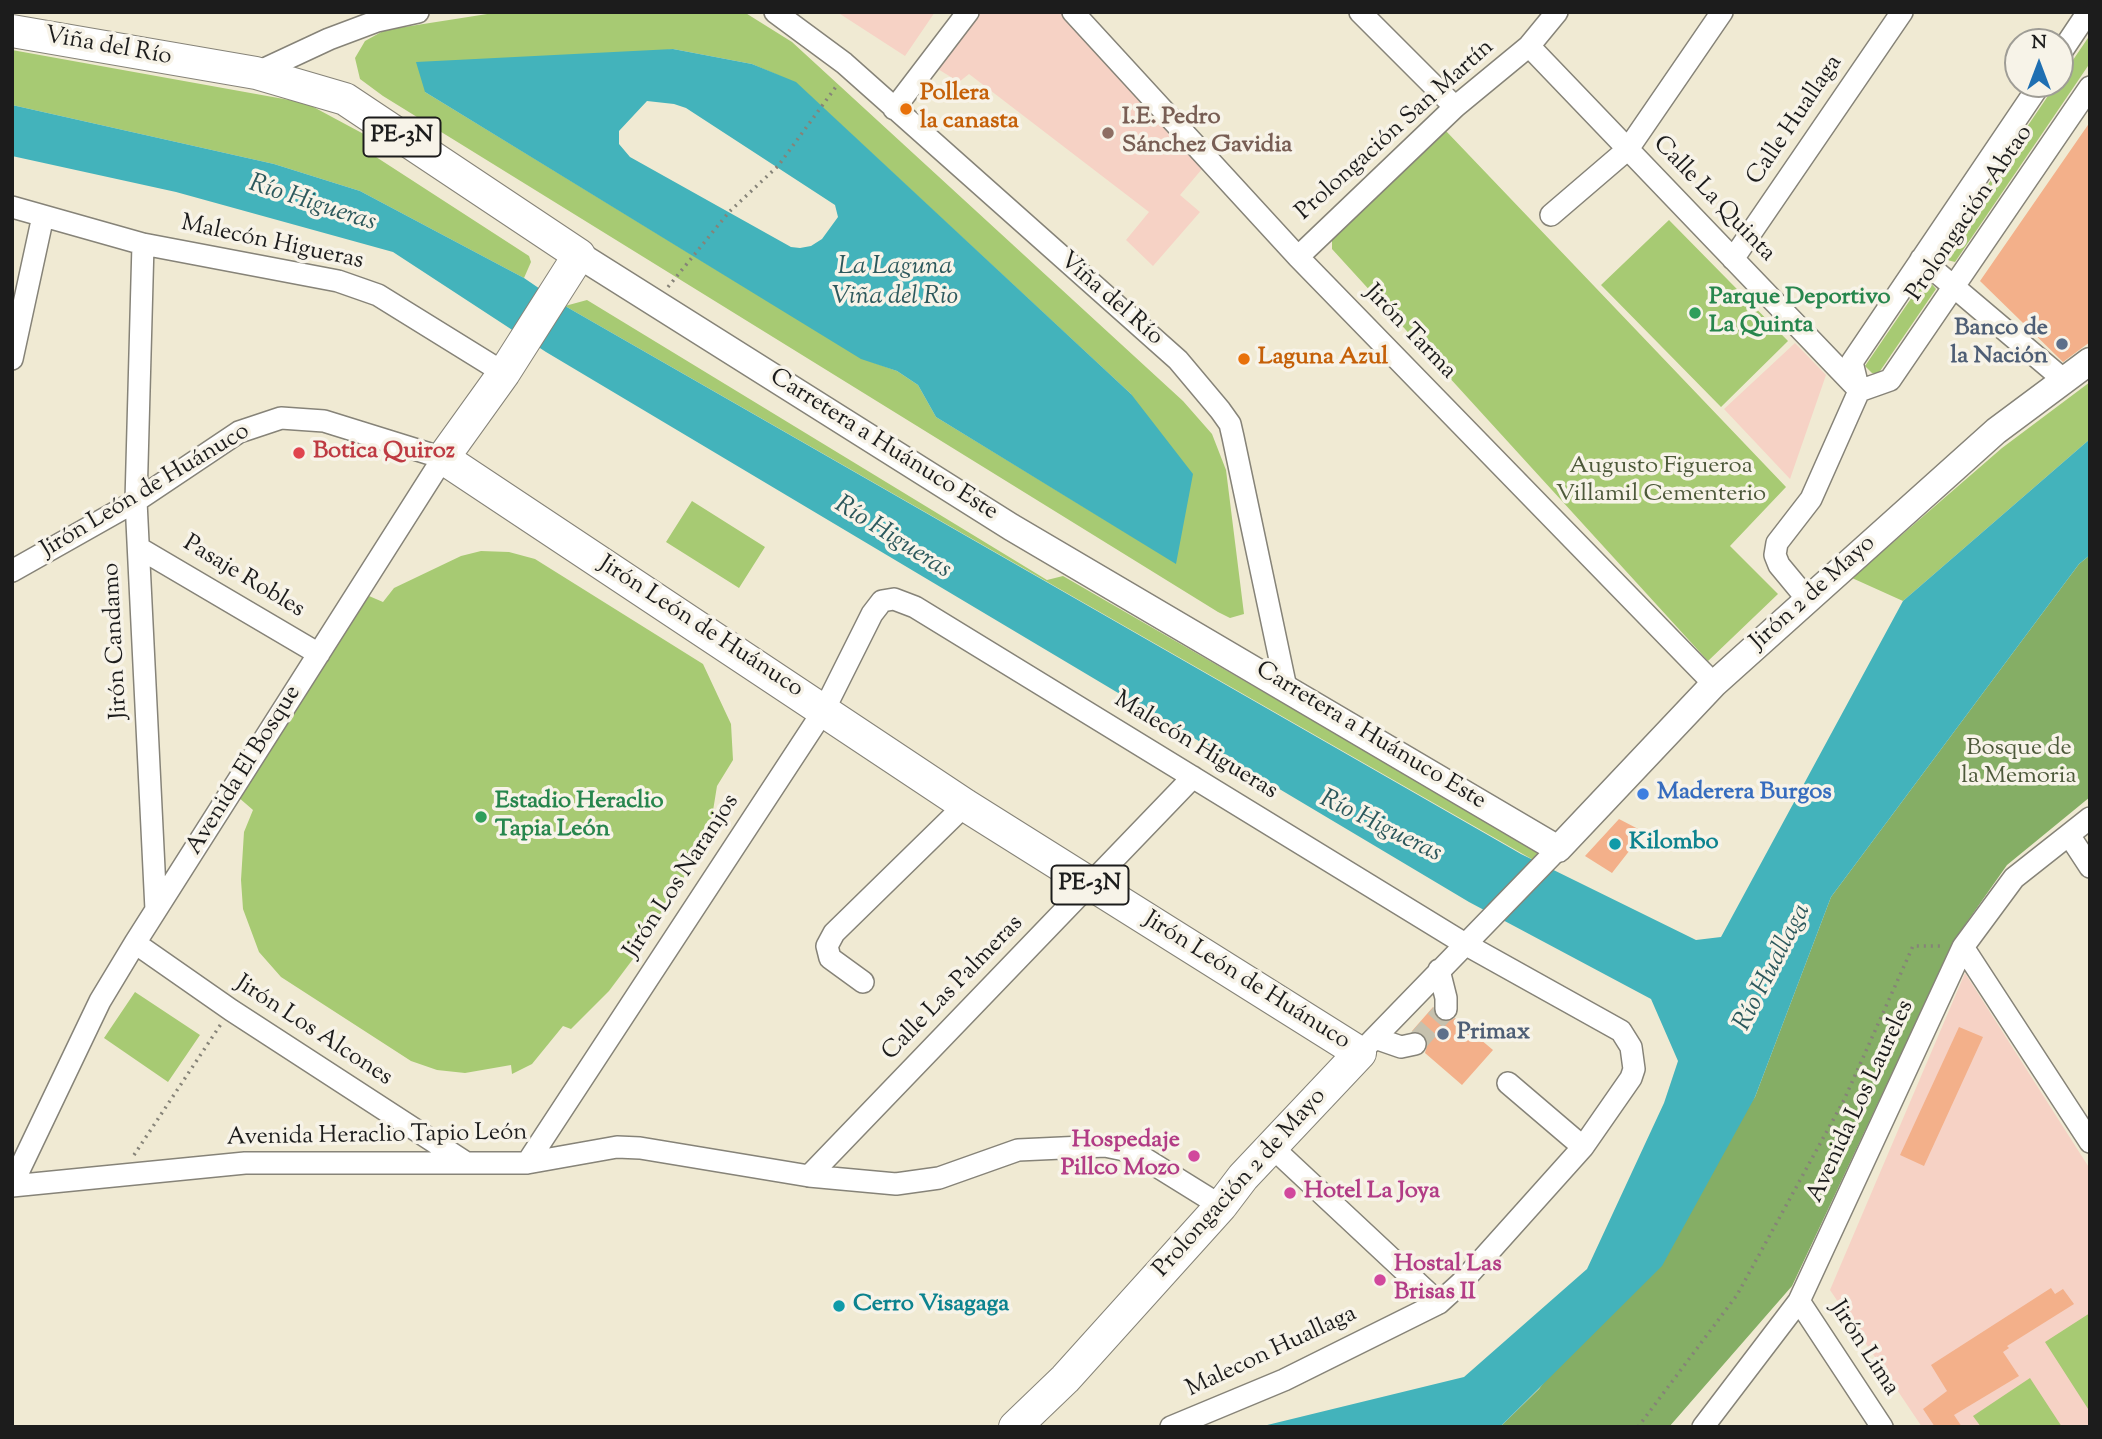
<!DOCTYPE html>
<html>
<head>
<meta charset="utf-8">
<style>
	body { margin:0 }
	#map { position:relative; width:2102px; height:1439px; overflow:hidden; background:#f0ead3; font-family:"Sorts Mill Goudy",serif }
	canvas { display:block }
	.frame { position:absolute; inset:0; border:14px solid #1c1c1c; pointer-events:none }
	.north { position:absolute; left:2004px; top:28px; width:70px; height:70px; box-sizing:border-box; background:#f7f3e8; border:2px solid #9f9d96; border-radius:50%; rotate:0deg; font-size:19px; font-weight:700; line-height:28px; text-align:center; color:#1c1c1c }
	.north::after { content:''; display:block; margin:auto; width:24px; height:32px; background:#1f6fb2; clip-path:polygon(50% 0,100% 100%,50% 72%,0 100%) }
</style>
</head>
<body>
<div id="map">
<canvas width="2102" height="1439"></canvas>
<div class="frame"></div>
<div class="north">N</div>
</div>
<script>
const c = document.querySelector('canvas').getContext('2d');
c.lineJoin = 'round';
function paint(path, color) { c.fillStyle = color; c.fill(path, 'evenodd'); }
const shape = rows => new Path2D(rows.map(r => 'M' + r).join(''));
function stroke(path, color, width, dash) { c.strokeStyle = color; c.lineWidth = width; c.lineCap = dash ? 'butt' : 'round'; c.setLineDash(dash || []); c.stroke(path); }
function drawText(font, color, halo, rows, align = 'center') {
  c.font = font + ' "Sorts Mill Goudy",serif'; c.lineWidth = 7; c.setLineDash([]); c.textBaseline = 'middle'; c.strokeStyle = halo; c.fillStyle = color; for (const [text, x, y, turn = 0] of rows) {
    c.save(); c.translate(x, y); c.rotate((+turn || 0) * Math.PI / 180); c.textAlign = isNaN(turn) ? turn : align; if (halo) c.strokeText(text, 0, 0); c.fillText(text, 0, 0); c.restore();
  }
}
paint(shape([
	[837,12,935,12,905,56],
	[976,12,1060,12,1202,169,1180,195,1200,212,1153,266,1126,240,1149,212,969,74,959,82,933,66],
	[1795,343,1826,375,1790,479,1724,409],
	[1965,973,2090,1169,2090,1427,1922,1427,1830,1290]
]), '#f6d2c5');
paint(shape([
	[500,12,744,12,792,42,1183,401,1212,434,1226,470,1244,614,1230,618,1218,612,383,96,360,79,355,58,365,41,385,30],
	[673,49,752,64,796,83,1131,394,1176,563,936,417,918,385,897,371,861,358,425,92],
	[2090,35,2090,63,1955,262,1943,259,1941,254,2056,84,2060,84,2060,79],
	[12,50,306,103,373,139,373,155,529,256,531,262,524,278,360,191,274,164,12,105],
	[1446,131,1786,487,1730,546,1778,594,1708,661,1332,249,1332,237],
	[1669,220,1788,341,1721,407,1601,285],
	[1923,281,1929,281,1936,289,1878,374,1872,373,1865,366],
	[587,300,1047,580,1063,576,1542,853,1542,865,565,306],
	[2090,382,2090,439,1903,601,1852,578,2002,448],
	[692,501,765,547,739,588,666,542],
	[481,551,509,552,535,559,703,664,731,724,733,760,717,786,711,823,671,905,639,951,609,991,571,1029,563,1026,532,1064,512,1074,511,1065,465,1073,437,1070,411,1061,281,977,259,952,243,909,241,880,244,832,253,810,238,797,326,658,369,596,383,602,394,588,461,556],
	[135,992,200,1035,168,1082,104,1038],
	[2090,1313,2090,1412,2045,1342],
	[2030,1378,2062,1427,1981,1427,1973,1416]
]), '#a7ca73');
paint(shape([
	[2090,555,2090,797,2007,865,1955,939,1792,1286,1669,1427,1500,1427,1539,1389,1755,1097,1831,897,2079,564]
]), '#85ae65');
paint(shape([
	[673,49,752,64,796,82,1131,394,1193,474,1176,564,936,417,918,385,897,371,861,359,425,92,416,62],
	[647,101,674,104,686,108,835,205,838,217,822,239,811,246,800,248,791,247,630,157,619,144,619,131],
	[12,105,274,164,360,191,524,278,565,306,1521,854,1696,940,1721,937,1903,601,2090,439,2090,555,2079,564,1831,897,1755,1097,1662,1266,1500,1427,1259,1427,1464,1377,1587,1269,1664,1103,1678,1061,1651,999,1469,902,546,352,393,252,176,192,12,156]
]), '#43b3bb');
paint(shape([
	[2090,122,2090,342,2063,362,1980,281],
	[1619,819,1644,832,1612,873,1585,856],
	[1433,1007,1434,1015,1439,1020,1447,1022,1455,1018,1493,1050,1462,1085,1425,1053,1428,1042,1424,1035,1412,1031],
	[1959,1027,1983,1037,1924,1166,1900,1155],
	[2051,1288,2055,1294,2063,1289,2074,1304,2007,1346,2009,1348,2003,1352,2019,1376,1954,1415,1962,1427,1935,1427,1923,1409,1947,1391,1931,1365]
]), '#f3b08a');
stroke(shape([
	[1415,1044,1446,1009]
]), '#c6c1ae', 21, [21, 10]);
const minor = shape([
	[775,12,844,63,1178,360,1220,410,1230,424,1233,437,1286,688],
	[1073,12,1298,257,1714,684],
	[1360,12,1455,107],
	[1529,46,1858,389],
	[2060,54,2088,12],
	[256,73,329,39,377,21,418,12],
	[894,109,968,12],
	[12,207,143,244,338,281,378,295,504,373],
	[1551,215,1628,149,1722,12],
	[143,244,136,501,156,910],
	[1298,257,1455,107,1529,46,1557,12],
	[1733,259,1902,12],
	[1921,259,2064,380],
	[12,359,43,216],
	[1859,391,1890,380,2090,87],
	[139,548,319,654],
	[12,571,136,501,239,432,281,418,324,421,443,458,135,943,100,1001,12,1185],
	[1808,600,1779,565,1775,555,1777,543,1811,499,1859,391,1852,362,2040,84],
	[2069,835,2090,867],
	[135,943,231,1010,465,1162],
	[1963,947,2090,1142],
	[1439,970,1446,998,1446,1009],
	[863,982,830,958,827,946,834,933,965,805],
	[1375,1038,1401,1047,1415,1044],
	[1360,1053,1558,849],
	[1508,1083,1583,1147],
	[1272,1147,1439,1303],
	[527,1163,824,710,872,614,882,601,894,599,915,607,1465,944,1621,1031,1631,1047,1634,1069,1631,1078,1583,1147,1461,1283,1439,1303,1284,1380,1171,1427],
	[809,1176,1193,777],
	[12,1186,245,1163,527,1163,617,1147,640,1148,809,1176,896,1184,939,1178,1018,1150,1105,1146,1134,1152,1221,1206],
	[1799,1301,1882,1427],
	[1703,1427,1799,1301,1963,947,2014,878,2090,818]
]);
const major = shape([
	[579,255,1011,527,1558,849,1714,684,1996,431,2090,361]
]);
const highway = shape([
	[12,31,256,73,345,99,579,255,504,373,443,458,965,805,1360,1053,1243,1177,1221,1206,1065,1379,1015,1427]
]);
stroke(minor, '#868378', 24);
stroke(major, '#868378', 29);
stroke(highway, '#868378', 34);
stroke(shape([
	[668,287,729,212,778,166,838,84],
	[134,1155,221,1024],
	[1638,1427,1737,1295,1844,1100,1913,946,1943,946]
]), '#868378', 3.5, [2, 5]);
stroke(minor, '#fff', 21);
stroke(major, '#fff', 26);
stroke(highway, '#fff', 32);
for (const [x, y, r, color] of [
	[906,109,7,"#e8710a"],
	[1108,133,7,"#8d6e63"],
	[1695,313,7,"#2e9e5b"],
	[2062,344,7,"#5c6f8a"],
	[1244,359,7,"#e8710a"],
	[299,453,7,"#e0444e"],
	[1643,794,7,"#3f7fe0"],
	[481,817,7,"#2e9e5b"],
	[1615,844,7,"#0f9aa8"],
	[1443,1034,7,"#5c6f8a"],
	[1194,1156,7,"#d1479c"],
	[1290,1193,7,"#d1479c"],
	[1380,1280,7,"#d1479c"],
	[839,1306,7,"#0f9aa8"]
]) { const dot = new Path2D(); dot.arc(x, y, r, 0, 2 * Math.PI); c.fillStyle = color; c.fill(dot); stroke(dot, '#f7f3e8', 2.5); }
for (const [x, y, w] of [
	[402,137,77],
	[1090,885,77]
]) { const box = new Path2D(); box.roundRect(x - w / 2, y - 19.5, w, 39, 5); c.fillStyle = '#f7f3e8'; c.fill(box); stroke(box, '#1c1c1c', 2); }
drawText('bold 23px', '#1c1c1c', null, [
	["PE-3N",402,137],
	["PE-3N",1090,885]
]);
drawText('24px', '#1c1c1c', '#f7f3e8', [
	["Viña del Río",108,48,10],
	["Calle Huallaga",1796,121,-56],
	["Prolongación San Martín",1396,131,-42],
	["Calle La Quinta",1713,200,46],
	["Prolongación Abtao",1971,214,-56],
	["Malecón Higueras",272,244,12],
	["Viña del Río",1110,300,41],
	["Jirón Tarma",1409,333,46],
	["Carretera a Huánuco Este",883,446,32],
	["Jirón León de Huánuco",146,492,-31],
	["Pasaje Robles",243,578,31],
	["Jirón 2 de Mayo",1814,594,-42],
	["Jirón León de Huánuco",700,628,33],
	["Jirón Candamo",117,641,-93],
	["Carretera a Huánuco Este",1370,737,31],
	["Malecón Higueras",1195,747,31],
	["Avenida El Bosque",245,771,-58],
	["Jirón Los Naranjos",683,877,-57],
	["Jirón León de Huánuco",1246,982,32],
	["Calle Las Palmeras",954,989,-46],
	["Jirón Los Alcones",313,1032,33],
	["Avenida Los Laureles",1862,1102,-65],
	["Avenida Heraclio Tapio León",377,1137,-1],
	["Prolongación 2 de Mayo",1241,1184,-48],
	["Jirón Lima",1863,1349,57],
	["Malecon Huallaga",1272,1353,-25]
]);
drawText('bold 24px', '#c56008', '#f7f3e8', [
	["Pollera",920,95],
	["la canasta",920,123],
	["Laguna Azul",1258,359]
], 'left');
drawText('bold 24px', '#785e54', '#f7f3e8', [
	["I.E. Pedro",1122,119],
	["Sánchez Gavidia",1122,147]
], 'left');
drawText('bold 24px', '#27864d', '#f7f3e8', [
	["Parque Deportivo",1709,299],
	["La Quinta",1709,327],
	["Estadio Heraclio",495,803],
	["Tapia León",495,831]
], 'left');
drawText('bold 24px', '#4e5e75', '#f7f3e8', [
	["Banco de",2048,330],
	["la Nación",2048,358],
	["Primax",1457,1034,"left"]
], 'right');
drawText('bold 24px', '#be3a42', '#f7f3e8', [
	["Botica Quiroz",313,453]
], 'left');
drawText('24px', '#4d593a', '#f7f3e8', [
	["Augusto Figueroa",1661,468],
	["Villamil Cementerio",1661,496],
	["Bosque de",2019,750],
	["la Memoria",2019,778]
]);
drawText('bold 24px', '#366cbe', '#f7f3e8', [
	["Maderera Burgos",1657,794]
], 'left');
drawText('bold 24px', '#0d838f', '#f7f3e8', [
	["Kilombo",1629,844],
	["Cerro Visagaga",853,1306]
], 'left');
drawText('bold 24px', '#b23c85', '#f7f3e8', [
	["Hospedaje",1180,1142,"right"],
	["Pillco Mozo",1180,1170,"right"],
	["Hotel La Joya",1304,1193],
	["Hostal Las",1394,1266],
	["Brisas II",1394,1294]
], 'left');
drawText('italic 26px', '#2c585c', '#f7f3e8', [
	["Río Higueras",312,205,18],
	["La Laguna",895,269],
	["Viña del Rio",895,299],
	["Río Higueras",892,539,32],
	["Río Higueras",1380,828,26],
	["Río Huallaga",1774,968,-63]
]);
</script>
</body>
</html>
